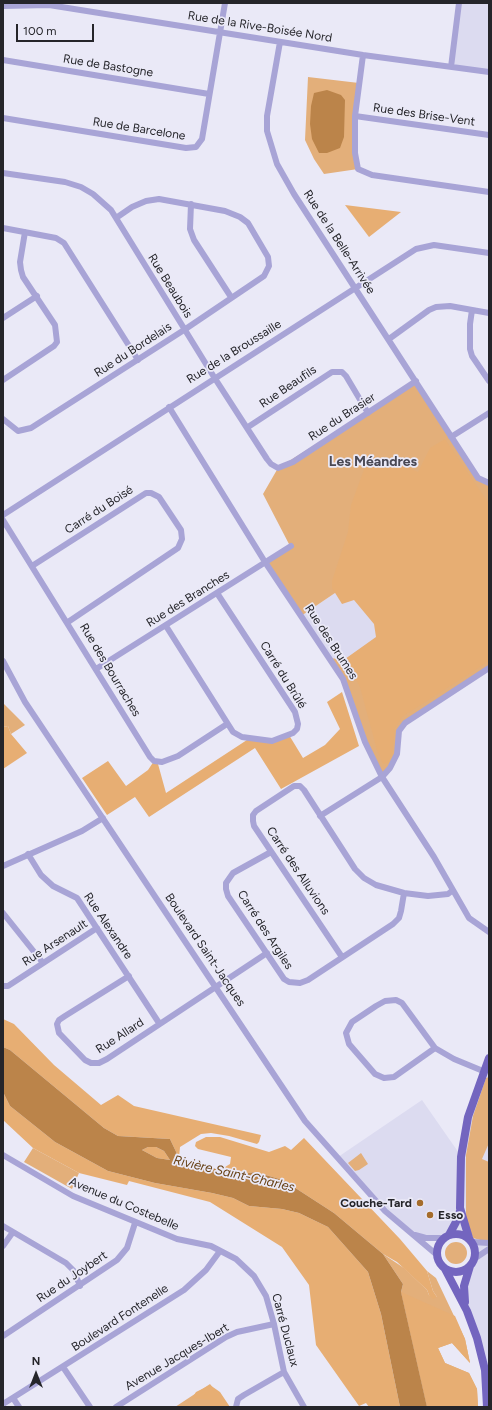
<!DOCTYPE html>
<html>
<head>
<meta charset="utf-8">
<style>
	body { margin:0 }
	#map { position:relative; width:492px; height:1410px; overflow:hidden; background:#eae9f7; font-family:Figtree,sans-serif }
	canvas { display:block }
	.frame { position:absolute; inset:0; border:4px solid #25252a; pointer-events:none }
	.north { position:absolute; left:16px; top:1354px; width:40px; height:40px; -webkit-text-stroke:3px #eae9f7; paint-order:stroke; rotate:0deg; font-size:11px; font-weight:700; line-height:16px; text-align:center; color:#25252a }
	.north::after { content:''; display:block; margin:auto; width:14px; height:18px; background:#25252a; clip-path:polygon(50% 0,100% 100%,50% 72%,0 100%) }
	.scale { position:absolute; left:16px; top:24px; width:78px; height:18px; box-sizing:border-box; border:2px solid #25252a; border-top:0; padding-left:5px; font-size:12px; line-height:14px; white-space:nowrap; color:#25252a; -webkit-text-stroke:3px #eae9f7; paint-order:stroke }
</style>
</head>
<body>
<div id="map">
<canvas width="492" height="1410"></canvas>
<div class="frame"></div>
<div class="north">N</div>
<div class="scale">100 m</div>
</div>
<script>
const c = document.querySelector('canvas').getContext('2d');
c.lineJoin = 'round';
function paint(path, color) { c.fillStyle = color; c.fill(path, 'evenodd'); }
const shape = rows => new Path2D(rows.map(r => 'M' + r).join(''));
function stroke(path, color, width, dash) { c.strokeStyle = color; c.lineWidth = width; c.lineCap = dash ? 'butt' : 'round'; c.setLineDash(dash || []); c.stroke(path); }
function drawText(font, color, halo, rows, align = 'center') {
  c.font = font + ' Figtree,sans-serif'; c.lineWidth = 3.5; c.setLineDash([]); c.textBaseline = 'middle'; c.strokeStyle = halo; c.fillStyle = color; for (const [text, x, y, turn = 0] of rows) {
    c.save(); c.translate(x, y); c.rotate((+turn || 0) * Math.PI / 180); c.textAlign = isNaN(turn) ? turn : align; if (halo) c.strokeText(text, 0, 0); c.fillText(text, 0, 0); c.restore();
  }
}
paint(shape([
	[459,3,489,3,489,72,451,67],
	[406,545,408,665,329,658,301,616],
	[489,1058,489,1407,487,1389,464,1293,470,1266,475,1255,472,1242,465,1236,457,1233,445,1236,411,1234,338,1157,422,1100,461,1156,468,1117]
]), '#dcdbf0');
paint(shape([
	[308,77,359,83,355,116,358,169,324,174,314,159,305,140],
	[416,381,478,478,489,483,489,668,423,711,399,731,397,754,382,777,370,753,350,693,329,658,408,665,406,545,301,616,265,562,290,546,263,494,278,468],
	[3,703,25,725,11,734,8,726,3,727],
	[489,1077,489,1143,482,1159,489,1162,489,1240,484,1241,473,1238,466,1219,466,1155,473,1116,486,1078],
	[33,1148,79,1173,72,1189,24,1162],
	[361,1153,368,1164,359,1170,355,1171,348,1163],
	'445 1253a11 11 0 1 1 22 0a11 11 0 1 1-22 0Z',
	[383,1254,404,1268,427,1290,429,1295,437,1297,433,1291,427,1271,436,1278,465,1339,470,1363,452,1343,438,1348,445,1363,469,1373,477,1389,478,1407,427,1407,401,1292,403,1284],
	[210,1384,228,1407,175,1407]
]), '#e3af7a');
paint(shape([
	[345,205,401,212,369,237],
	[445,439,489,504,489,661,402,717,395,728,392,755,388,763,383,764,377,750,360,687,345,659,376,637,374,624,354,600,342,604,332,588,332,581,348,532,351,505,369,456,387,459,418,472,430,448],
	[342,692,359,746,281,789,255,748,149,817,135,797,107,815,82,778,108,761,126,786,148,770,154,761,158,764,166,793,250,738,264,741,289,735,303,758,325,745,340,729,327,702],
	[8,726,11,734,27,753,3,769,3,727],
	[3,1019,14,1024,54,1065,101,1105,118,1095,134,1106,261,1135,259,1142,257,1144,229,1136,211,1133,201,1134,180,1147,179,1158,170,1139,118,1136,104,1128,10,1050,3,1047],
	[3,1092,10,1106,55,1142,108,1171,155,1183,212,1193,233,1198,249,1206,282,1209,299,1213,328,1227,368,1272,381,1314,400,1407,369,1407,366,1403,359,1406,316,1345,309,1285,282,1247,210,1202,129,1181,127,1185,79,1173,33,1148,3,1120],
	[206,1137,220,1137,269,1152,285,1146,291,1150,304,1138,400,1239,427,1271,433,1291,437,1297,433,1299,429,1295,427,1290,397,1262,383,1254,334,1213,283,1180,255,1172,236,1175,223,1172,225,1167,230,1164,231,1157,198,1149,195,1146,196,1142],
	[148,1147,156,1147,164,1151,170,1160,157,1158,142,1150],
	[401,1292,455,1316,465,1339,470,1363,452,1343,438,1348,445,1363,469,1373,477,1389,478,1407,427,1407],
	[210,1385,220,1392,230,1407,210,1407,210,1400,192,1398,196,1392]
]), '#e7ae73');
paint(shape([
	[327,90,341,95,345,100,344,137,340,148,327,153,319,153,312,139,310,124,311,106,314,93],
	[3,1047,10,1050,104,1128,118,1136,170,1139,179,1158,236,1175,255,1172,283,1180,334,1213,383,1254,403,1284,401,1292,427,1407,400,1407,381,1314,368,1272,328,1227,299,1213,282,1209,249,1206,233,1198,212,1193,155,1183,108,1171,55,1142,10,1106,3,1092],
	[148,1147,156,1147,164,1151,170,1160,157,1158,142,1150]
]), '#bb844a');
stroke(shape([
	[3,6,49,5,363,55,489,72],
	[280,42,267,116,267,131,277,164,294,194,478,478,489,483],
	[363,55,355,116,355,153,358,169,372,175,489,192],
	[3,60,209,94],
	[451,67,459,3],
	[355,116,489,135],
	[3,118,186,148,196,147,202,139,225,3],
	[3,173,65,182,81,187,93,194,111,210,214,377,267,459,271,464,278,468,293,462,416,381],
	[191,204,190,229,194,240,231,297],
	[3,228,56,238,64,243,138,360],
	[472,310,470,324,470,349,472,356,489,381],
	[3,318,37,296],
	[389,339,429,310,436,307,450,306,489,313],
	[3,380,54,346,57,342,55,325,23,277,21,270,20,262,25,232],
	[169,407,265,562,343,679,365,742,382,777,434,857,469,918,489,932],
	[3,419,18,431,31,428,184,330,264,276,269,266,268,257,248,223,240,217,225,211,159,199,146,201,132,207,116,218],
	[248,427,332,372,342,372,346,376,368,413],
	[451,437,489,413],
	[3,515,416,249,434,245,489,253],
	[3,520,150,757,154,761,162,762,178,756,227,724],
	[32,566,146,493,151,493,159,497,181,530,182,539,178,548,68,622],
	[166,626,233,732,242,737,272,741,293,733,297,729,298,724,295,712,217,593],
	[3,661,25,702,305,1121,385,1211,437,1255],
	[96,669,291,546],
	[320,816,382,777,390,768,397,754,399,731,405,723,489,668],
	[271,852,233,873,226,883,226,889,228,896,284,979,289,982,300,983,308,980,393,924,399,918,401,911,404,893],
	[28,854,41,875,53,886,77,898,159,1023],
	[3,866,82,831,103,818],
	[3,913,43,963],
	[342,957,254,826,253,821,253,815,256,811,294,786,300,786,304,790,355,869,364,878,376,885,404,893,428,896,448,894,453,890],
	[129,976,65,1016,59,1020,57,1024,59,1033,85,1060,91,1063,99,1063,107,1059,267,953],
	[3,986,8,986,97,928],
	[435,1048,394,1077,384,1078,375,1074,349,1044,346,1033,352,1022,376,1006,385,1001,396,1000,402,1003,435,1048,454,1059,483,1071],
	[3,1155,73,1196,177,1239,211,1246,236,1259,254,1276,266,1296,274,1324,284,1372,304,1407],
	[3,1226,66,1263,74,1271,80,1286],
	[415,1235,426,1238,443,1238],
	[472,1242,489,1243],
	[3,1246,13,1232],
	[474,1259,489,1249],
	[3,1336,117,1260,127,1248,135,1223],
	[63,1367,90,1407],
	[13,1398,19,1407],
	[3,1404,184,1290,206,1270,220,1251],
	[116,1407,226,1337,237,1332,274,1324],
	[236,1407,238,1399,244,1395,284,1372]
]), '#a8a4d6', 6);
stroke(shape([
	'437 1253a19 19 0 1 1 38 0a19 19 0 1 1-38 0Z',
	[449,1235,456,1222,460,1211],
	[469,1238,460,1208,461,1157,468,1117,489,1058],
	[445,1269,467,1311,477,1338,485,1370,487,1407],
	[465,1302,464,1286,470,1266]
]), '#7365bf', 8);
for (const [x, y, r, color] of [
	[420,1203,4,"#a56c2b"],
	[430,1215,4,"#a56c2b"]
]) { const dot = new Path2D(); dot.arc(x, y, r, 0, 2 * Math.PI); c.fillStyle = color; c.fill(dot); stroke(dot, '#eae9f7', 1.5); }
drawText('12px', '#25252a', '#eae9f7', [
	["Rue de la Rive-Boisée Nord",260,27,9],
	["Rue de Bastogne",108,66,9],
	["Rue des Brise-Vent",424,115,8],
	["Rue de Barcelone",139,129,9],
	["Rue de la Belle-Arrivée",339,242,57],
	["Rue Beaubois",170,286,58],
	["Rue du Bordelais",133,350,-33],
	["Rue de la Broussaille",234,352,-32],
	["Rue Beaufils",288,387,-34],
	["Rue du Brasier",342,417,-33],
	["Carré du Boisé",99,510,-33],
	["Rue des Branches",188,599,-32],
	["Rue des Brumes",331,642,57],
	["Rue des Bourraches",110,670,59],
	["Carré du Brûlé",283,675,58],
	["Carré des Alluvions",298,871,56],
	["Rue Alexandre",108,926,56],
	["Carré des Argiles",265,930,57],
	["Rue Arsenault",55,943,-33],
	["Boulevard Saint-Jacques",205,950,56],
	["Rue Allard",120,1036,-33],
	["Avenue du Costebelle",124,1204,23],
	["Rue du Joybert",72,1277,-34],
	["Boulevard Fontenelle",120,1318,-33],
	["Carré Duclaux",285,1330,75],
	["Avenue Jacques-Ibert",177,1357,-31]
]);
drawText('bold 12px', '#25252a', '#eae9f7', [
	["Couche-Tard",412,1203],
	["Esso",438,1215,"left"]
], 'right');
drawText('italic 13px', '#684216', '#eae9f7', [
	["Rivière Saint-Charles",234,1174,13]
]);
drawText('bold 14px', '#494854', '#eae9f7', [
	["Les Méandres",373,462]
]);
</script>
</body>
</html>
